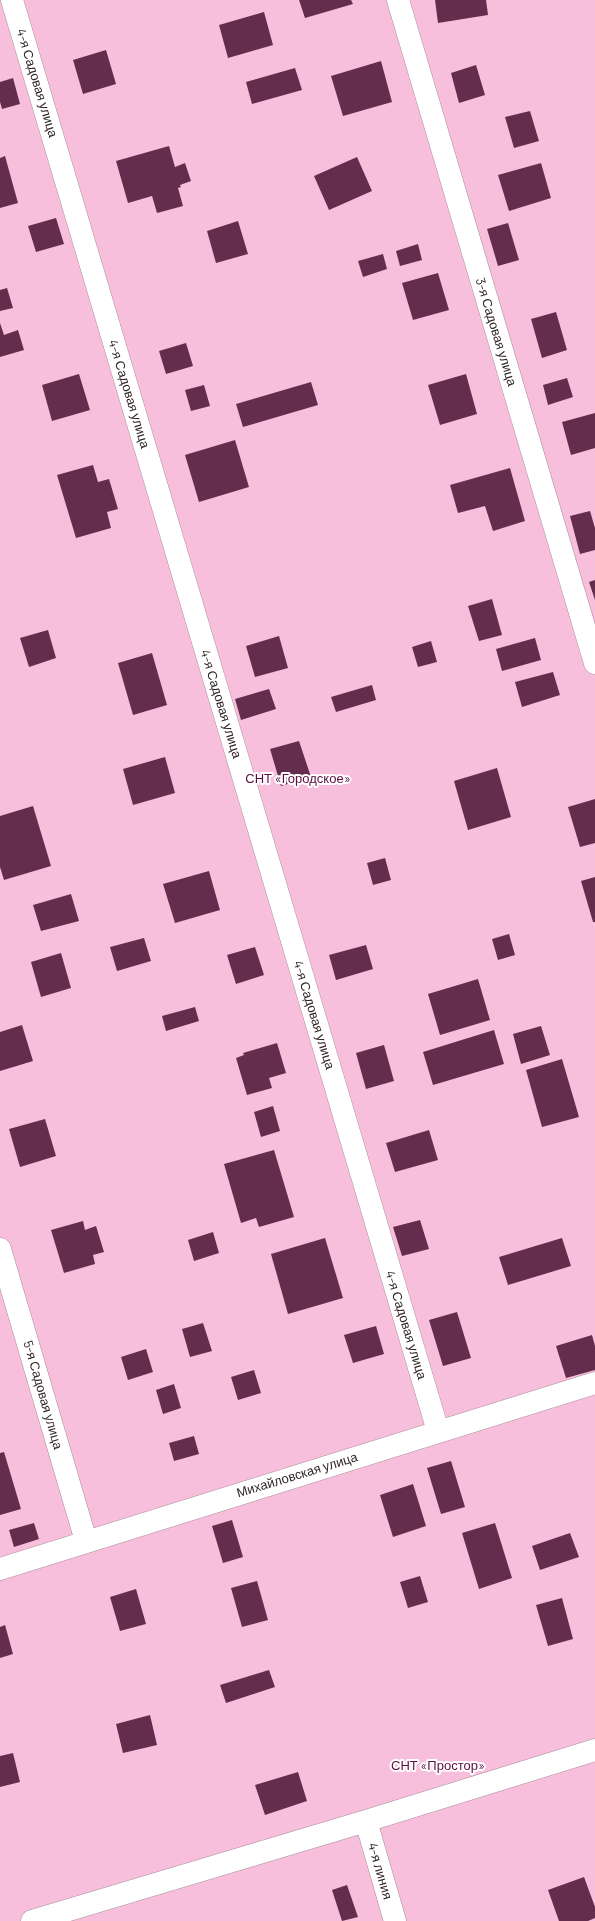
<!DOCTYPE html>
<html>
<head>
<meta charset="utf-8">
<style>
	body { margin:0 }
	canvas { display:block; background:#fef2f8 }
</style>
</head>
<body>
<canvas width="595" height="1921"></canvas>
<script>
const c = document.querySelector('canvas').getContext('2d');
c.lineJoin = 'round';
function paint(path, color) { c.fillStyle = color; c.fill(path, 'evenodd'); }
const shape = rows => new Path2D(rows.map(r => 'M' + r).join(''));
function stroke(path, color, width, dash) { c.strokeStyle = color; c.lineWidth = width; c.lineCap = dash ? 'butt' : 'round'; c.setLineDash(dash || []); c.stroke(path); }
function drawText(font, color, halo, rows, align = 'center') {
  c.font = font + ' Barlow,sans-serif'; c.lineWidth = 4; c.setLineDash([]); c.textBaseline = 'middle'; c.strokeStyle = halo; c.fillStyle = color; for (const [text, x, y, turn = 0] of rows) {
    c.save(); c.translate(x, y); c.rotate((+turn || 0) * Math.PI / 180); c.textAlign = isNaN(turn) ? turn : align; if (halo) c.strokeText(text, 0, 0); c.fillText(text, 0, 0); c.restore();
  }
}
paint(shape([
	[0,0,595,0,595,1921,0,1921]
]), '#f8bfdd');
paint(shape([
	[299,0,351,0,353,4,305,18],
	[435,0,486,0,488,15,438,23],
	[264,12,273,45,228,58,219,25],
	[106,50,116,84,83,94,73,60],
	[381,61,392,102,343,116,331,76],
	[476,65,485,95,459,103,451,73],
	[295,68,302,90,252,104,246,82],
	[13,78,20,104,2,109,0,102,0,82],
	[530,111,539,141,514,148,505,117],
	[169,146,175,167,185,163,191,181,180,185,181,187,178,188,183,206,157,213,152,196,128,203,116,161],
	[5,156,18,203,0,208,0,158],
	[357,157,372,191,329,210,314,176],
	[541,163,551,198,509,211,498,175],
	[56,218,64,244,36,252,28,226],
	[238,221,248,254,216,263,207,231],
	[508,223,519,260,498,266,487,229],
	[418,244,422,260,400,266,396,251],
	[383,254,387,269,363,277,358,261],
	[438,273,449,310,413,320,402,283],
	[7,288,13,308,0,311,0,290],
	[556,312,567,350,542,358,531,319],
	[0,323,4,335,18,330,24,350,0,357],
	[186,343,193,366,166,374,159,351],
	[79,374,90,410,52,421,42,385],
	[466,374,477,414,440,425,428,385],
	[567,378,573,397,548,405,543,385],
	[311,382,318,405,243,427,236,404],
	[204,385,210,406,191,411,185,390],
	[595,413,595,448,571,455,562,422],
	[235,440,249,487,199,502,185,455],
	[93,465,98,482,109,479,118,509,107,512,111,528,76,538,57,475],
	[510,468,525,521,493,531,485,506,458,513,450,485],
	[590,511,595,528,595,550,580,554,570,516],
	[595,580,595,600,589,582],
	[492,599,502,635,479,641,468,606],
	[48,630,56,658,29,667,20,638],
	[279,636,288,668,255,677,246,646],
	[535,638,541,660,502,671,496,649],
	[431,641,437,662,418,667,412,647],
	[152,653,167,705,133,715,118,663],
	[553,672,560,695,522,707,515,682],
	[372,685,376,700,336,712,331,697],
	[269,689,276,709,241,720,235,699],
	[299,741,311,777,281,786,270,749],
	[165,757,175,793,133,805,123,769],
	[497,768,511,817,468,830,454,781],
	[595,799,595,843,580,847,568,807],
	[33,806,51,866,4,880,0,867,0,816],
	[385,858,391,880,373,885,367,863],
	[209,871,220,910,175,923,163,884],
	[595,877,595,922,593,922,581,881],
	[71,894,79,921,41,931,33,905],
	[509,934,515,955,498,960,492,939],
	[144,938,151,961,117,971,110,947],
	[366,945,373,969,336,980,329,955],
	[255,947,264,975,236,984,227,955],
	[61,953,71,988,41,997,31,962],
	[478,979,490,1020,440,1035,428,994],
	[195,1007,199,1021,166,1031,162,1016],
	[22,1025,33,1061,0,1071,0,1032],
	[541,1026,550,1055,521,1064,513,1034],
	[494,1030,504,1064,433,1085,423,1052],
	[277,1043,286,1073,269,1078,272,1088,247,1095,236,1058,244,1055,243,1053],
	[384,1045,394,1081,366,1089,356,1053],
	[562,1059,579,1117,542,1127,526,1070],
	[273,1106,280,1131,261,1137,254,1112],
	[45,1119,56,1156,20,1167,9,1129],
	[429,1130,438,1160,395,1172,386,1143],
	[274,1150,294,1217,259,1227,256,1218,241,1223,224,1164],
	[420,1220,429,1249,402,1256,393,1227],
	[83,1221,85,1230,96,1226,104,1252,93,1255,95,1264,64,1273,51,1230],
	[213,1232,219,1253,194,1261,188,1240],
	[325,1238,343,1298,288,1314,271,1254],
	[562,1238,571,1266,508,1285,499,1257],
	[457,1312,471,1358,443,1366,429,1320],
	[203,1323,212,1351,190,1357,182,1329],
	[376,1326,384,1354,353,1363,344,1335],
	[592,1335,595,1346,595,1370,566,1378,556,1346],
	[146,1349,153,1372,128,1380,121,1357],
	[254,1370,261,1393,238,1400,231,1377],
	[174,1384,181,1408,163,1414,156,1390],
	[194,1436,199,1454,174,1461,169,1443],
	[4,1452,21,1509,0,1515,0,1453],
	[451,1461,465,1507,441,1514,427,1468],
	[413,1484,426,1526,393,1537,380,1495],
	[232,1520,243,1557,223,1563,212,1526],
	[34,1523,39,1539,14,1547,9,1530],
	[495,1523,512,1578,479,1589,462,1533],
	[570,1533,579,1557,540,1570,532,1546],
	[420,1576,428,1602,408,1608,400,1582],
	[257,1581,268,1620,242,1627,231,1588],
	[136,1589,146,1624,120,1631,110,1597],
	[562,1598,573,1639,548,1646,536,1605],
	[5,1625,13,1654,0,1658,0,1627],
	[269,1670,275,1687,226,1703,220,1685],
	[150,1715,157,1745,123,1753,116,1724],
	[13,1753,20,1782,0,1787,0,1756],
	[298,1772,307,1801,265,1815,255,1785],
	[584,1877,595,1907,595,1918,588,1921,559,1921,548,1890],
	[347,1885,358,1917,342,1921,332,1890]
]), '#642c4d');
const minor = shape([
	[12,0,438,1431],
	[398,0,595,663],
	[0,1249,86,1541],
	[0,1569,595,1383],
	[366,1821,395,1921],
	[32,1921,366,1821,595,1750]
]);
stroke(minor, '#a88d9b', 23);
stroke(minor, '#fff', 22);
drawText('13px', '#31262b', '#fff', [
	["4-я Садовая улица",37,83,73],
	["3-я Садовая улица",496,332,73],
	["4-я Садовая улица",129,394,73],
	["4-я Садовая улица",221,704,73],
	["4-я Садовая улица",314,1015,73],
	["4-я Садовая улица",406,1325,73],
	["5-я Садовая улица",43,1395,74],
	["Михайловская улица",297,1475,-17],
	["4-я линия",380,1871,74]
]);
drawText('13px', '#5d0f42', '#fff', [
	["СНТ «Городское»",298,779],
	["СНТ «Простор»",438,1766]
]);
</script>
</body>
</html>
